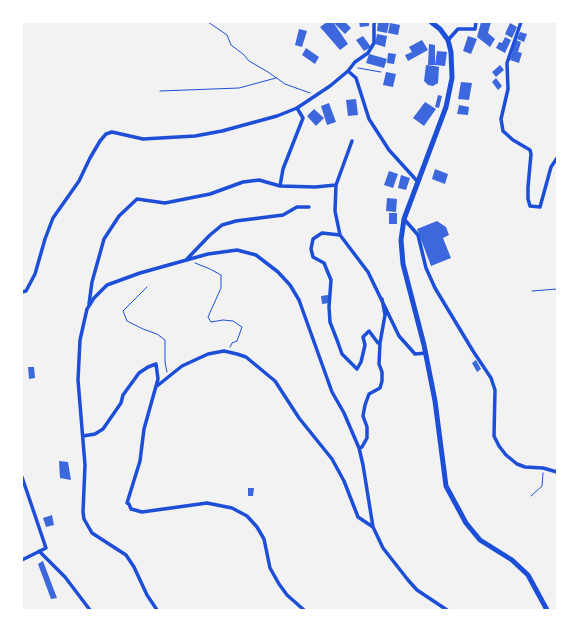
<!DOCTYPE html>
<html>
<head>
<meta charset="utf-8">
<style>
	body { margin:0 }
	#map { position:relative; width:579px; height:632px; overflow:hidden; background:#f2f2f2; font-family:"DM Sans",sans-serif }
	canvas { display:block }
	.frame { position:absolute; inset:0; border:23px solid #fff; pointer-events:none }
</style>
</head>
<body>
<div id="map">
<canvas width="579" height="632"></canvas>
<div class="frame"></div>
</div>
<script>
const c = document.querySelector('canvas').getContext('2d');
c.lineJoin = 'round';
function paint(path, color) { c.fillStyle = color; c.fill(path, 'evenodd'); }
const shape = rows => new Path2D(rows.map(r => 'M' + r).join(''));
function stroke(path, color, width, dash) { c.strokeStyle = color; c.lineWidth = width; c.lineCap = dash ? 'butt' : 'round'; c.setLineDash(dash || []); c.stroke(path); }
paint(shape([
	[327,22,345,22,351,28,345,34,333,22,348,44,340,50,320,27],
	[359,22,369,22,369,26,360,27],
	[378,22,389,23,387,33,377,31],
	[481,22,491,22,488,33,495,39,490,47,477,37],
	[390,23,400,25,398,35,388,33],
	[510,23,517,27,512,38,505,34],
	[299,29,307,31,302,47,295,45],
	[520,32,527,34,524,42,517,39],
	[377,34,387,36,385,47,375,44],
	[363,36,371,47,364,51,356,40],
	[468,36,477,39,471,54,463,51],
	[505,37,511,40,505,53,496,48,499,42,502,43],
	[422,40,428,50,408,61,405,55,412,52,409,47],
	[516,40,521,42,518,52,522,53,519,63,510,60],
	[429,44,435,45,435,65,428,65],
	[306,48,319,57,315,64,302,55],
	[437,51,447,52,445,66,435,65],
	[388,53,396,54,394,64,387,63],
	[369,54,387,59,384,68,366,63],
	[426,65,435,66,435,67,435,66,439,67,438,83,433,86,428,85,424,81],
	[500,65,504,70,496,77,492,72],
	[386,72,396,74,393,87,383,85],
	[496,78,502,86,498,90,492,82],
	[461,82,472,83,469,100,458,99],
	[438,95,442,96,439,108,435,107],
	[356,99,358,115,348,116,346,100],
	[425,102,436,109,424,126,413,118],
	[329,103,336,122,327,125,321,106],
	[459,105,469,107,468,115,457,114],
	[314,109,324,118,316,126,307,116],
	[435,169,448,174,445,184,432,179],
	[389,171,398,174,393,188,384,185],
	[401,175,410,178,406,190,398,188],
	[387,198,397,199,396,212,386,211],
	[389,213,397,213,397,224,389,224],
	[437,221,446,227,449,235,443,238,451,258,431,266,417,229],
	[328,295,329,303,322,304,321,296],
	[476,360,481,369,477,372,472,363],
	[28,367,34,367,35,378,29,379],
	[59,461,68,462,71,480,60,478],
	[248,488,254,488,253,496,248,496],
	[52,515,54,525,46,527,43,518],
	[43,561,57,598,51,599,38,564]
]), '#3d67dc');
stroke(shape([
	[208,22,227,35,231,45,243,54,249,61,268,72,285,84,310,93],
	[358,68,381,72],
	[160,91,239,88,276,78],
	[195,263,210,269,221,275,221,288,208,317,211,322,223,320,233,321,242,327,237,341,232,343,230,347],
	[147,287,123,311,127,321,143,329,157,334,165,340,165,362,167,372],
	[532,291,557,289],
	[531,496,542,486,543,473]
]), '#1d4ed8', 1);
stroke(shape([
	[521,22,507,63,508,89,501,119,503,131,513,140,530,150,531,154,528,187,528,199,530,206,540,207,551,167,557,158],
	[448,40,458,29,475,29,476,22],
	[348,71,356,78,369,119,389,150,418,182],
	[352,141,336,185,335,211,340,235,368,272,399,336,415,354,426,353],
	[280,186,283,169,303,118,297,108],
	[404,219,418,235,426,268,435,288,473,351,491,378,495,390,494,436,499,446,506,455,517,464,525,467,543,468,557,472],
	[340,235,322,233,313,239,311,249,313,257,324,263,331,280,329,307,330,322,337,340,342,354,357,369,361,362,365,345,363,337,369,331,378,343,380,343,385,315,382,299],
	[186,260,210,235,222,225,236,221,283,215,297,207,309,207],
	[22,292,26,291,35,274,45,239,53,218,79,181,90,158,100,141,106,134,112,132,143,139,195,136,222,131,277,116,297,108,330,86,348,71,355,62,368,53,374,43,374,24,375,22],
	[89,304,92,282,104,239,119,216,137,199,165,203,210,194,243,182,259,180,280,186,315,187,336,185],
	[157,386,182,366,208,354,224,351,237,354,246,357,275,381,299,418,332,459,344,481,358,517,373,527],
	[83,436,95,434,103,429,121,403,123,395,139,373,148,367,156,364,158,379,144,429,140,461,127,503,129,504,131,509,142,512,207,503,232,508,247,516,257,527,264,539,270,568,279,584,287,595,304,610],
	[359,448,362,447,367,438,367,427,363,416,365,405,369,394,380,388,382,381,382,372,379,364,380,343],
	[22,477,46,548,22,560],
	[39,551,65,577,90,610],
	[157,610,147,595,134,567,126,555,92,533,84,519,83,512,85,465,78,380,80,340,87,309,94,298,107,285,140,273,208,254,237,250,256,255,278,272,290,285,299,300,332,392,344,413,359,448,363,465,373,527,383,548,408,580,417,590,447,610]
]), '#1d4ed8', 3.5);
stroke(shape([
	[431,22,440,29,448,40,451,52,452,78,446,107,404,219,401,240,403,264,424,345,435,401,446,486,466,523,480,540,512,560,528,575,547,610]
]), '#1d4ed8', 5);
</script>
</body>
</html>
